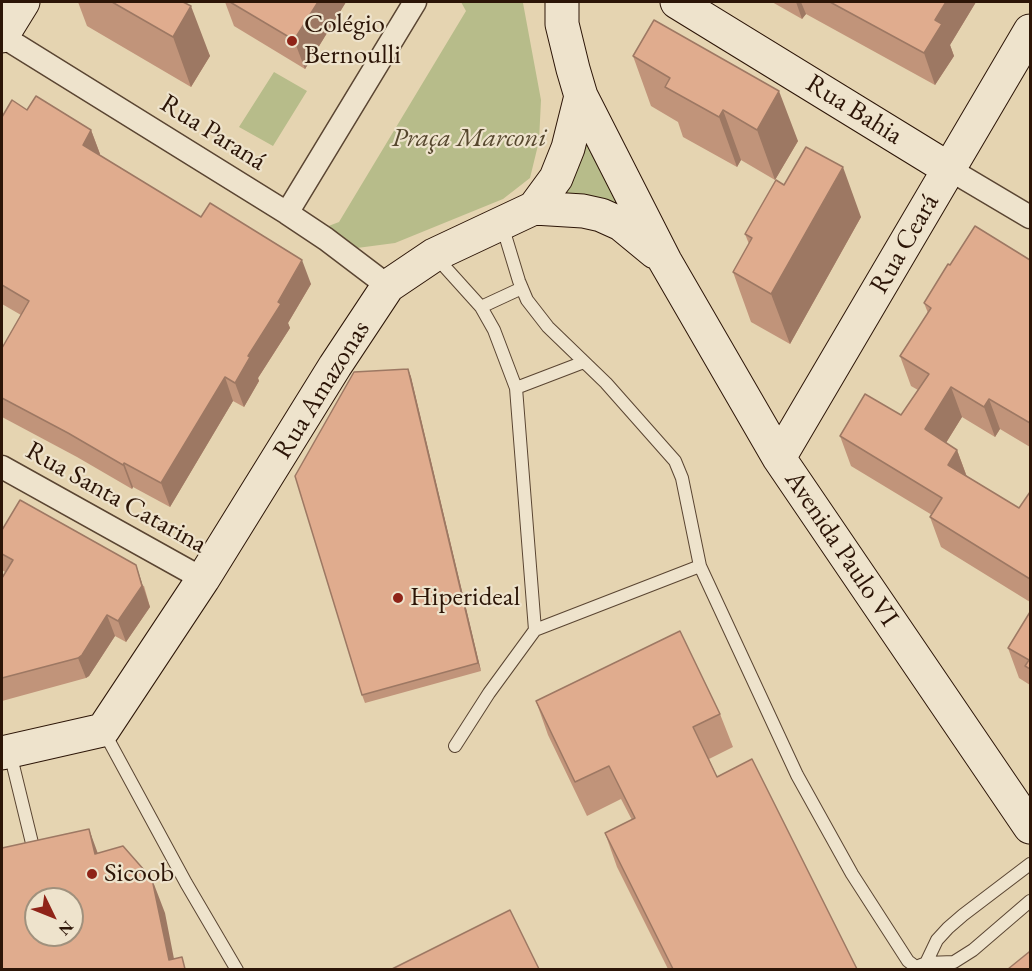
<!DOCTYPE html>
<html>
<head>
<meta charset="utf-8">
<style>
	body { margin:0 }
	#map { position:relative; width:1032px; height:971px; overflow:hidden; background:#e5d4b1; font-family:"EB Garamond",serif }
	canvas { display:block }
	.frame { position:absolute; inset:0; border:3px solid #2c1507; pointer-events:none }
	.north { position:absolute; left:24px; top:887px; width:60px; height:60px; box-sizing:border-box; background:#eee3cc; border:2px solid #a0917d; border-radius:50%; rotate:133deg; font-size:16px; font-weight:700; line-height:24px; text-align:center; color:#2c1507 }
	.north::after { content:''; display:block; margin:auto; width:21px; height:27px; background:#8f2418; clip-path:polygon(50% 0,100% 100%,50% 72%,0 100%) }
</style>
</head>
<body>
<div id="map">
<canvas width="1032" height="971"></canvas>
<div class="frame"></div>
<div class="north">N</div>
</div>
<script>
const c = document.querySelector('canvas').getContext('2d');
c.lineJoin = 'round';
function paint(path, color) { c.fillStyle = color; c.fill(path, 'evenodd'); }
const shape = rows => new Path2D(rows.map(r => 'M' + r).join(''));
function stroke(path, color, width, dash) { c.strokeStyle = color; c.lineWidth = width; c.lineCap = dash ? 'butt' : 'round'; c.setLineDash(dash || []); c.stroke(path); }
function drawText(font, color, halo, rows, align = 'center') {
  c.font = font + ' "EB Garamond",serif'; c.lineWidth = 4.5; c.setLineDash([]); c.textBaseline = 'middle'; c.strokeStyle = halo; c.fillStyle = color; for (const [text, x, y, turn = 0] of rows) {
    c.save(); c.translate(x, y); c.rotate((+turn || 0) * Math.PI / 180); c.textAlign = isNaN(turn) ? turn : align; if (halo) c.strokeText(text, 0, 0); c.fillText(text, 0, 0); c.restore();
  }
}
paint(shape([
	[461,2,522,2,523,3,541,100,539,141,530,178,503,199,395,243,357,248,330,235,326,227,339,222,466,11],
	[274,72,307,91,273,146,239,127],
	[585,122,628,214,564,192]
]), '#b7bc8a');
const lane = shape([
	[435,256,481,307,494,330,516,388,535,630],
	[481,307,522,288],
	[516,388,584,362],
	[700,566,797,775,852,874,908,961,916,967,926,963,954,962,973,950,1030,901],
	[103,730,186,883,237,970],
	[455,746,489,693,535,630,700,566,682,478,675,461,606,383,548,327,527,300,519,281,502,225],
	[10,753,32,843],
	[926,963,937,940,948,928,963,915,1030,864]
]);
const street = shape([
	[2,36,287,213,326,239,388,286],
	[949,169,1030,217],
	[287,213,415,2],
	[2,467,203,579]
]);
const secondary = shape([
	[562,2,562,24,573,69,581,96,665,261,779,458,1030,827],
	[677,2,949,169],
	[2,36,23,2],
	[534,208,583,211,601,215,621,224,655,252],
	[779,458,1030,31],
	[2,753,103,730,203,579,335,366,388,286,434,255,534,208,556,178,568,148,581,96]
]);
stroke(lane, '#5a4532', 14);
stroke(street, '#5a4532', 25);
stroke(secondary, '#2c1507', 35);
stroke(lane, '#eee3cc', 12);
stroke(street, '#eee3cc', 22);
stroke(secondary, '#eee3cc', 33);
paint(shape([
	[78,2,183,2,210,56,191,87,87,26],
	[225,2,346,2,305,69,234,26],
	[772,2,976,2,950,45,954,56,935,85,806,14,802,19],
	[633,56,798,141,775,180,741,160,737,167,683,137,678,122,651,106],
	[27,110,91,130,100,154,99,155,311,284,288,323,290,328,258,378,259,381,244,407,233,401,170,507,133,487,132,489,77,457,2,417,2,348,21,315,2,304,2,117],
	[784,185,861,217,790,344,751,322,733,272,749,244,745,234],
	[1030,260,1030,447,1000,429,995,437,962,417,946,443,957,450,967,477,1019,508,1030,492,1030,602,941,547,930,517,932,515,851,466,840,436,901,415,918,390,911,386,900,356,928,313,924,303,950,265],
	[408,369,411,377,481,671,365,703,362,695],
	[2,530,144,586,150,607,126,642,115,636,89,676,86,678,2,701,2,578,5,572,2,570],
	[1030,612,1030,685,1019,678,1008,648],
	[536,701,720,714,733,747,709,759,717,777,857,969,668,969,617,867,605,833,632,820,621,799,587,816,548,735]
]), '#c1947a');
paint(shape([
	[318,2,346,2,305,69,294,40],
	[796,2,801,2,806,14,802,19],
	[946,2,976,2,950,45,954,56,935,85,924,53,935,20],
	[191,6,210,56,191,87,173,37],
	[779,91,798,141,775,180,757,130],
	[723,110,741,160,737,167,719,117],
	[91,130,100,154,91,169,83,145],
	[843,167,861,217,790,344,771,294],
	[302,260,311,284,288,323,290,328,258,378,259,381,244,407,235,383,248,356],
	[408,369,411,377,481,671,478,663],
	[225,377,233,401,170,507,161,483],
	[951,387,962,417,936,459,925,429],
	[989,399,1000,429,995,437,984,407],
	[957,450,968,480,948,465],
	[124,463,133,487,132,489,123,465],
	[136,565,150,607,126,642,118,621],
	[107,615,115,636,89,676,86,678,78,658],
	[89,829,101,862,95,854],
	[152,879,165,913,176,969,169,960]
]), '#9d7863');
const building = shape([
	[112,2,183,2,191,6,173,37,112,2],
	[230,2,318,2,294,40,230,2],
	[830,2,946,2,935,20,942,24,924,53,830,2],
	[654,20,779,91,757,130,723,110,719,117,665,87,670,78,633,56,654,20],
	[36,96,91,130,83,145,201,217,210,203,302,260,278,302,281,304,248,356,250,357,235,383,225,377,161,483,124,463,123,465,68,433,2,398,2,348,29,301,2,285,2,117,12,100,27,110,36,96],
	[806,147,843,167,771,294,733,272,752,238,745,234,776,180,784,185,806,147],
	[975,226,1030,260,1030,423,989,399,984,407,951,387,925,429,957,450,948,465,1019,508,1030,492,1030,579,930,517,942,498,840,436,865,394,901,415,929,374,900,356,931,308,924,303,948,264,950,265,975,226],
	[408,369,478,663,362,695,295,476,354,372,408,369],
	[20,500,136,565,142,586,118,621,107,615,82,655,78,658,2,678,2,578,13,560,2,554,2,530,20,500],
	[1030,612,1030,669,1025,666,1029,660,1008,648,1030,612],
	[680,631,720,714,693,727,717,777,752,759,857,969,673,969,605,833,635,818,609,766,575,782,536,701,680,631],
	[89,829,95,854,123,846,152,879,169,960,182,957,185,969,2,969,2,848,89,829],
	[36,899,72,899,72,935,36,935,36,899],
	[510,910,539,969,392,969,510,910],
	[1029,952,1030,954,1030,969,1008,969,1029,952]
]);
paint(building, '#e0ac8e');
stroke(building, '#9d7863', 1.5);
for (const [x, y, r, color] of [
	[292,41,6,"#8f2418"],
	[398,598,6,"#8f2418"],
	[92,874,6,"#8f2418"]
]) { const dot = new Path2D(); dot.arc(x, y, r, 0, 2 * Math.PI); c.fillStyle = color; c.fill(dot); stroke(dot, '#eee3cc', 2); }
drawText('27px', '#2c1507', '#eee3cc', [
	["Colégio",304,25],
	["Bernoulli",304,56],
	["Hiperideal",410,598],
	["Sicoob",104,874]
], 'left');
drawText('27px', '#2c1507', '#eee3cc', [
	["Rua Bahia",854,110,32],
	["Rua Paraná",213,133,32],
	["Rua Ceará",905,244,-60],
	["Rua Amazonas",322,390,-58],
	["Rua Santa Catarina",116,498,29],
	["Avenida Paulo VI",841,549,56]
]);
drawText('italic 27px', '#56472e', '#eee3cc', [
	["Praça Marconi",469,139]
]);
</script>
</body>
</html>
